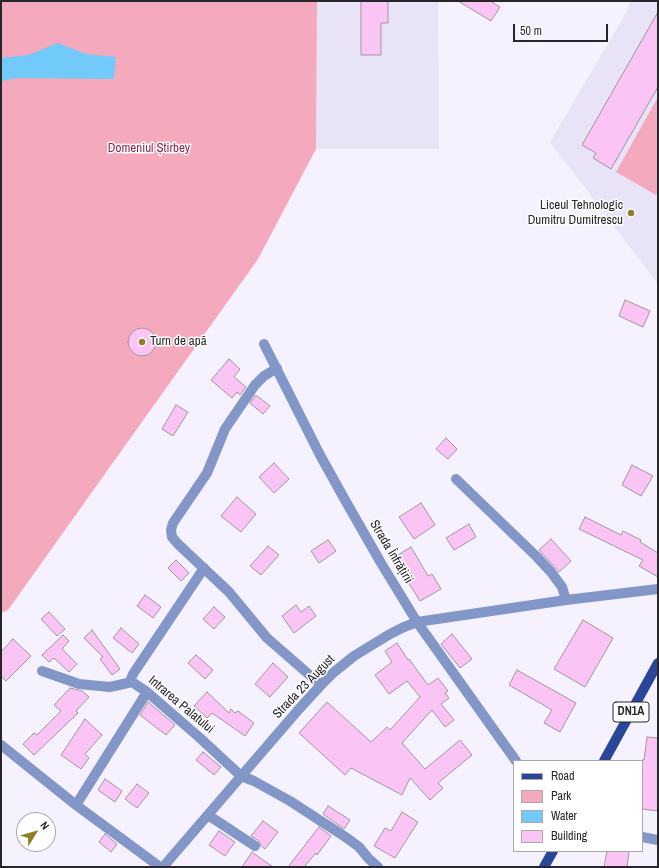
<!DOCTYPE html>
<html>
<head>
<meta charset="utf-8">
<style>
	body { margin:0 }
	#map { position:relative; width:659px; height:868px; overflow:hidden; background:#f5f1fe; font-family:"Archivo Narrow",sans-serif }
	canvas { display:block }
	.frame { position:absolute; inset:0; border:2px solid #27262a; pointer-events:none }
	.legend { position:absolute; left:513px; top:760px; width:130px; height:92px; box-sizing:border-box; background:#fff; border:1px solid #a9a8aa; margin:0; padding:5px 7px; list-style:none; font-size:12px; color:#27262a }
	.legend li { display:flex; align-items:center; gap:8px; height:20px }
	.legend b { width:20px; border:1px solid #a9a8aa }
	.north { position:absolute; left:16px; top:812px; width:40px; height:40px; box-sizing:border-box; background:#fff; border:1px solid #a9a8aa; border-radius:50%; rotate:53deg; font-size:11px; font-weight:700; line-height:16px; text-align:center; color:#27262a }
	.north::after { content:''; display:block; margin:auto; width:14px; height:18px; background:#907f26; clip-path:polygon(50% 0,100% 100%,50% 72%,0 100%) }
	.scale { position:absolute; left:513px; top:24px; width:95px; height:18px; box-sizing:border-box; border:2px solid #27262a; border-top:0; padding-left:5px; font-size:12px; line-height:14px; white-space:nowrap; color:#27262a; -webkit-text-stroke:3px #fff; paint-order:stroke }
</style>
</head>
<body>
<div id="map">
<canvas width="659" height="868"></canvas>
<div class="frame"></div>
<ul class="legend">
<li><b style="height:5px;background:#29469b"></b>Road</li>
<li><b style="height:11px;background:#f4a9bd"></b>Park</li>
<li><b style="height:11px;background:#72cafa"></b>Water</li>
<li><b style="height:11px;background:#fac4f4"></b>Building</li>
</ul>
<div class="north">N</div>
<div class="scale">50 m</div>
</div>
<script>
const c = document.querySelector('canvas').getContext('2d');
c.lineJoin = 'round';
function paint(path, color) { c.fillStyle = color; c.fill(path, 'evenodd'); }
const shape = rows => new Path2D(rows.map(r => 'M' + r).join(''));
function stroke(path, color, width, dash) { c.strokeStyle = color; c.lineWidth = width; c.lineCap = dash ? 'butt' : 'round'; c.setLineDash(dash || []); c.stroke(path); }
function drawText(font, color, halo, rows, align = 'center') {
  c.font = font + ' "Archivo Narrow",sans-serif'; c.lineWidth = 3; c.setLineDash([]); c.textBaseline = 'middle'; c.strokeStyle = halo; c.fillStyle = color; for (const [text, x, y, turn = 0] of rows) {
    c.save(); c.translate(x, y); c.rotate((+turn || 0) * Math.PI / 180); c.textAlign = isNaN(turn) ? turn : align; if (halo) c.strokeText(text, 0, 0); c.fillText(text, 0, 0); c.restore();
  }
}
paint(shape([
	[317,1,438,1,439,149,316,149],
	[630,1,658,1,658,284,550,142,626,13]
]), '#e9e3f7');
paint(shape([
	[1,1,317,1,316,149,258,259,8,610,1,613],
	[658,97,658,192,656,195,616,172]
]), '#f4a9bd');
paint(shape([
	[58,43,86,54,116,57,114,79,18,78,1,81,1,58,28,55]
]), '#72cafa');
const building = shape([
	[361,1,388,1,388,23,381,23,381,55,361,55,361,1],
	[458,1,490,1,500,7,491,21,458,1],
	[658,12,658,87,611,169,593,158,596,153,582,145,658,12],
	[625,300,650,311,643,327,619,316,625,300],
	'128 342a14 14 0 1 1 28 0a14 14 0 1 1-28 0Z',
	[229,359,240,369,234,377,246,387,240,395,237,392,232,398,211,380,229,359],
	[255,396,257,396,270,406,263,414,250,403,255,396],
	[176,405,188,412,173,436,162,429,176,405],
	[446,438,457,449,448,459,436,449,446,438],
	[274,463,289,479,274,493,259,477,274,463],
	[632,465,653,476,641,496,622,485,632,465],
	[237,497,256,514,241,532,221,516,237,497],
	[421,503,435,525,414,539,399,517,421,503],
	[585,517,621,535,623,531,641,540,640,542,658,553,658,577,639,566,643,560,579,529,585,517],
	[469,524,476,537,454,550,446,538,469,524],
	[551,539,571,561,559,572,539,550,551,539],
	[328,540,336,551,319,563,311,551,328,540],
	[268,546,279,555,261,575,250,566,268,546],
	[411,547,428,576,432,574,441,589,420,601,393,558,411,547],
	[176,560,189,573,181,581,168,568,176,560],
	[145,595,161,607,153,618,137,606,145,595],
	[296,605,301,612,309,606,316,616,294,633,282,616,296,605],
	[214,607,225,617,214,629,203,619,214,607],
	[49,612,65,629,57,636,41,619,49,612],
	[583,620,613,638,585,687,554,669,583,620],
	[121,628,139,644,132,653,113,638,121,628],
	[92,630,120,669,112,675,100,659,103,657,84,638,92,630],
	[452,634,472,659,460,668,441,644,452,634],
	[63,635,69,641,62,649,77,664,69,672,54,658,49,662,42,655,63,635],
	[13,639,31,656,6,681,1,676,1,652,13,639],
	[397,643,408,660,409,659,428,685,438,678,448,691,445,693,449,698,441,704,454,720,445,727,432,710,402,743,425,769,460,740,472,755,438,783,443,788,430,800,410,778,402,795,351,768,345,775,299,733,327,702,371,742,387,727,390,730,420,697,407,681,389,694,375,675,392,662,385,651,397,643],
	[196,655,213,670,205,679,188,663,196,655],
	[273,663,288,677,270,697,255,684,273,663],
	[517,670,576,703,560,732,544,723,552,710,509,685,517,670],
	[70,688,82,691,89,697,76,711,78,713,34,755,23,744,34,733,37,735,61,711,54,705,70,688],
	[207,692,229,713,231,709,235,713,238,711,254,723,245,736,212,713,207,718,194,706,207,692],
	[148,702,175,725,166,735,140,715,148,702],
	[85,719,102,735,85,754,89,758,81,769,61,755,85,719],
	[647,737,658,738,658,811,642,809,642,760,644,760,647,737],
	[203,752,221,767,214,775,196,760,203,752],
	[105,779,122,791,115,802,98,790,105,779],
	[137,784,149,793,137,808,125,799,137,784],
	[328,806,350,820,344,829,323,814,328,806],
	[402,812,418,822,395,858,374,846,385,828,391,831,402,812],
	[263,821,278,832,265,849,261,846,259,841,251,836,263,821],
	[319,827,331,836,317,855,316,853,304,867,288,867,319,827],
	[219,831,235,842,225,856,209,845,219,831],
	[105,834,117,844,111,852,99,842,105,834],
	[607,851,629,851,627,867,604,867,607,851],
	[252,852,273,867,242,867,252,852]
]);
paint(building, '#fac4f4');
stroke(building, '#a0969f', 1);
stroke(shape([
	[264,344,320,455,345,500,381,563,417,622,516,761],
	[277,368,264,376,255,385,225,429,207,473,173,523,171,530,172,537,178,544,229,592,267,638,321,685],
	[456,479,536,556,551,572,562,587,566,600],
	[204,568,133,674,131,679,132,682,147,692,200,738,241,776,254,781,290,801,347,838,359,847,369,859,378,867],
	[42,671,79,684,110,687,132,682],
	[1,745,76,805,160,867],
	[76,805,147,692],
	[208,815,255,846],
	[642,837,658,840],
	[163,867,299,709,321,685,333,673,354,656,390,634,404,627,417,622,566,600,658,589]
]), '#8297c8', 10);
stroke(shape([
	[604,761,658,663],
	[544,867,553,851]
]), '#29469b', 10);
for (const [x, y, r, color] of [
	[631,213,4,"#907f26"],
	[142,342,4,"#907f26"]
]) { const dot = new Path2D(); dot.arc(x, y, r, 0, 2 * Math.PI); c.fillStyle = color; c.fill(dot); stroke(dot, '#fff', 1.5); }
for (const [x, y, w] of [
	[631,712,36]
]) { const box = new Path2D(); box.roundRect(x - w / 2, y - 10, w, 20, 3); c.fillStyle = '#fff'; c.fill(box); stroke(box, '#27262a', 1); }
drawText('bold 12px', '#27262a', null, [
	["DN1A",631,712]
]);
drawText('13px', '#8d274c', '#fff', [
	["Domeniul Știrbey",149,149]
]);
drawText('13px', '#27262a', '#fff', [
	["Liceul Tehnologic",623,206],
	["Dumitru Dumitrescu",623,221],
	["Turn de apă",150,342,"left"]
], 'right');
drawText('13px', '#27262a', '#fff', [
	["Strada Înfrățirii",391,552,59],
	["Strada 23 August",304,687,-46],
	["Intrarea Palatului",181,705,40]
]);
</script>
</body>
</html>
